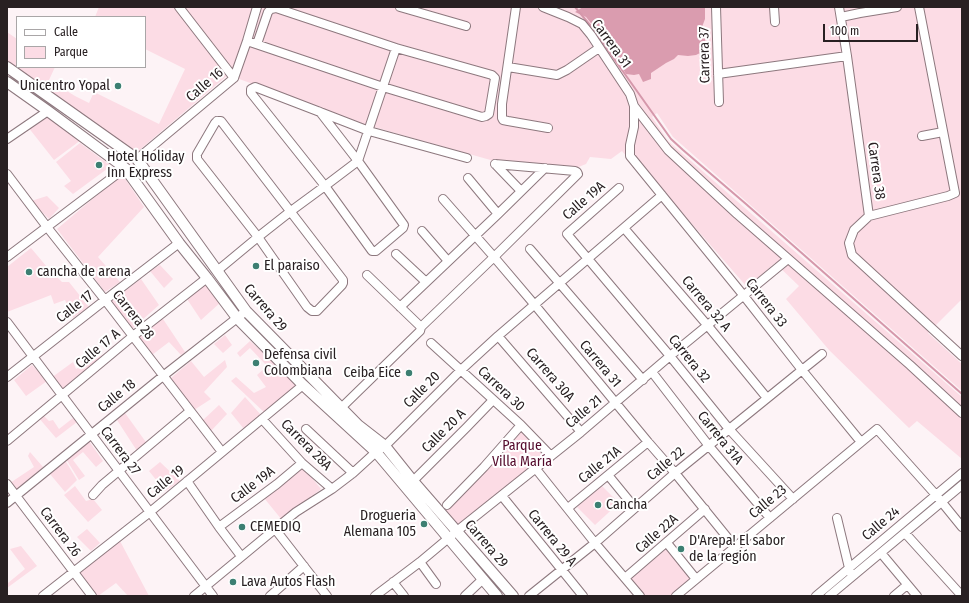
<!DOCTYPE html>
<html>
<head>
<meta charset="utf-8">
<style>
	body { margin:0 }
	#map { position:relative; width:969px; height:603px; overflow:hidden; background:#fdf3f6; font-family:"Fira Sans Condensed",sans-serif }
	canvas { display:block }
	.frame { position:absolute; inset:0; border:8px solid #282022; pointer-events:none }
	.legend { position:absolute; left:16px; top:16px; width:130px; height:52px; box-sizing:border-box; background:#fff; border:1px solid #a9a6a7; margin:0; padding:5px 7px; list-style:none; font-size:12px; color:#282022 }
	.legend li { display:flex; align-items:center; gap:8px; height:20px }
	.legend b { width:20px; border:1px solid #a9a6a7 }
	.scale { position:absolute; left:823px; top:24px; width:95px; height:18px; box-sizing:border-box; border:2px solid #282022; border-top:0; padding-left:5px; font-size:12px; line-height:14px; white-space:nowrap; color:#282022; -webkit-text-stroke:3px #fff; paint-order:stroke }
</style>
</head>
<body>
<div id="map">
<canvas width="969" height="603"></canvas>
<div class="frame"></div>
<ul class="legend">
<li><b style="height:5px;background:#fff"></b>Calle</li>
<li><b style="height:11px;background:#fcdce5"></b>Parque</li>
</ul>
<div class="scale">100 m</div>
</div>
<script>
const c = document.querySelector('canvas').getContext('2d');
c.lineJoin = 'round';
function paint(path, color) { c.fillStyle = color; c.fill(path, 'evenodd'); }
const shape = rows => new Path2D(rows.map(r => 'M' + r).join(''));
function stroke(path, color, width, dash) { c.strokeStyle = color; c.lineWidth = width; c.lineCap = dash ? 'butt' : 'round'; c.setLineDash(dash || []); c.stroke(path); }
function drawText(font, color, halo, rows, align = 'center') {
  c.font = font + ' "Fira Sans Condensed",sans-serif'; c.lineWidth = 4; c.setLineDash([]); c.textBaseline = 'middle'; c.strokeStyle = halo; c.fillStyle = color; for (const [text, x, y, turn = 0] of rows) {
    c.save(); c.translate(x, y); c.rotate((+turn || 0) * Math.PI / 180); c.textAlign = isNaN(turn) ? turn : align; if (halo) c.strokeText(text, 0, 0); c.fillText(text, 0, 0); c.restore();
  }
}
paint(shape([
	[99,7,962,7,962,299,928,333,962,364,962,391,673,137,657,113,652,117,668,141,962,397,962,459,917,421,909,428,829,350,786,299,799,286,775,263,747,287,651,177,645,179,622,151,611,159,590,157,586,164,576,168,494,161,367,125,228,75,137,152,98,130,7,65,7,32,17,39,17,67,55,67,49,80,75,96,89,103,94,92,159,124,185,69,145,49,145,17,95,17],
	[46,114,81,140,54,160,28,127],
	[80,143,111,166,73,194,64,186,71,181,56,162],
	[122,174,144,207,98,257,120,282,105,292,57,229],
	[47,196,59,208,49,219,31,201],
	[31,248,47,267,62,282,69,282,89,307,73,318,65,300,54,304,51,295,7,312,7,267],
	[160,265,173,279,164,288,150,271],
	[141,279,159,305,132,329,111,301],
	[207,283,221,302,201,320,187,299],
	[161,316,185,352,181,355,169,342,152,355,136,335],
	[225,335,232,345,223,353,214,344],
	[250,341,298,384,266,414,231,381,236,377,254,393,266,387,257,375,267,366,250,348,240,357,237,353],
	[110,351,62,391,51,378,73,362,76,369],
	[225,360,227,367,204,392,211,399,194,410,171,378,191,361,204,377],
	[32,365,47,381,26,396,14,380],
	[245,397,261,415,244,429,231,413],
	[219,405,227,414,210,432,202,421],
	[125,413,148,445,139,454,117,420],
	[42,414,49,421,53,420,59,429,73,418,77,422,56,438,38,417],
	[521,430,547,455,459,525,456,525,445,511,474,483,494,463],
	[89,441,103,461,96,467,83,452,73,460,85,476,79,480,66,459],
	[30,452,43,467,13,493,7,485,7,479,10,483,34,467,28,456],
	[65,460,77,480,65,492,50,474],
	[160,462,180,481,165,491,149,471],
	[303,467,321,489,282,520,264,498],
	[601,485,619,503,595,525,577,507],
	[75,486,86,501,93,499,102,510,88,522,64,495],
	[87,529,100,543,91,551,77,537],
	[120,541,149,596,128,596,116,583,98,596,95,596,77,573],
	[21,546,37,566,7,588,7,582,8,583,25,569,10,549],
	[666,547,692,579,672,596,644,596,629,578]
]), '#fcdce5');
paint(shape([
	[583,7,705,7,705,19,702,27,706,44,704,51,696,55,688,56,678,55,674,59,666,63,651,73,651,79,643,82,639,74,634,75,626,74,607,43,586,17,575,12]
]), '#da9caf');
stroke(shape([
	[575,7,590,25,671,139,683,150,746,204,962,394]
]), '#d598ab', 2);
const minor = shape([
	[179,7,234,78],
	[400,7,466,26],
	[516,7,502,104,502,118,503,120,508,121,548,128],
	[543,7,568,17,582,24,591,35,630,94,634,106,634,127,630,145,630,156,744,296,802,370,861,442],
	[716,7,719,102],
	[774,7,775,22],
	[839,7,847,56,869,216,854,230,849,243,852,255,962,356],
	[841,17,860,13,897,7],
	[247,41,383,87,482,117,486,116,489,114,495,78,492,75,396,48,276,8,271,9,268,12,257,44],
	[508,67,557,75,567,70,599,48],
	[718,74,847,56],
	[634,106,668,150,737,214,910,365,962,413],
	[320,112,358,161,404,225,403,228,376,251,372,251,325,186,251,93,251,89,255,87,320,112,369,131,467,158],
	[217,121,221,121,343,280,343,283,342,285,317,311,312,311,307,307,258,237,197,159,197,154,215,123,217,121],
	[922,136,943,132],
	[7,139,48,111],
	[137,159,234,78,247,41,257,7],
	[495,164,521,191],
	[7,174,47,227,105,300,222,452],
	[468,178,498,214],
	[619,188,567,234,670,356,729,429,793,499],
	[443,199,494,257,534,304,648,442,675,473,735,547],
	[869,216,948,196,955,193,919,7],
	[624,228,708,326,767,398],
	[422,231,448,261],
	[530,249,643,380],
	[396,254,426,282],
	[7,257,125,168],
	[217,271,258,237,291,211,325,186,358,161,396,48],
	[367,275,421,327],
	[400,307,498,214,545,168],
	[7,322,213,596],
	[498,336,581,432],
	[431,343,521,425,551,456],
	[652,372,709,446,770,518],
	[7,377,105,300,179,243],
	[341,408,420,331,421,327,494,257,578,174,577,172,575,171,495,164],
	[262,419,302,463,332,489],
	[306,429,353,473],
	[7,441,133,336,207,278],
	[536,469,595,543,640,596],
	[608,475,635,508],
	[187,481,219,527,241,556],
	[413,481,467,427,493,400],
	[7,484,92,596],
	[93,495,102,485,190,411],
	[502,496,583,596],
	[7,503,163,376,246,311],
	[447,505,484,467,521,425],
	[568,508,648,442],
	[837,518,850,572],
	[219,527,277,484,302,463],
	[275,529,327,596],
	[905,533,962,596],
	[667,543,696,579],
	[881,553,917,596],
	[420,562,436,584],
	[625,578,705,509],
	[393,582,404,596],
	[43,596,150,512,303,385],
	[194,596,275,529,296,512,332,489,353,473,376,452,385,446,461,370,498,336,662,195],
	[270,596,304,566],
	[375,596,420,562,457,531,581,432,670,356,788,259],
	[465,596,483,579],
	[529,596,595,543,675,473,802,370,822,354],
	[676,596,877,429,936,495,962,527],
	[816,596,962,473],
	[829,596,962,485],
	[894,596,907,585]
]);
const major = shape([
	[7,67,137,159,246,311,358,425,385,446,413,481,513,596],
	[7,82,48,111,125,168,179,243,207,278,237,318,303,385,376,452,408,490,497,596]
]);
stroke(minor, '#8d787e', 10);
stroke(major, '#8d787e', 12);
stroke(minor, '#fff', 8);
stroke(major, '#fff', 10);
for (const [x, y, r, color] of [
	[118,86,4,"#3c7f72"],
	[99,165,4,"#3c7f72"],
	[256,266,4,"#3c7f72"],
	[29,272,4,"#3c7f72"],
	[256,363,4,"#3c7f72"],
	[409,373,4,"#3c7f72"],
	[598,505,4,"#3c7f72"],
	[424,524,4,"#3c7f72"],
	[242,527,4,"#3c7f72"],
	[681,549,4,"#3c7f72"],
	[233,582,4,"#3c7f72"]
]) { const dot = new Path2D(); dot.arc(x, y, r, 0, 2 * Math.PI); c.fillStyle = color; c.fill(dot); stroke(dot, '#fff', 1.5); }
drawText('14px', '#282022', '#fff', [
	["Carrera 31",611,44,54],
	["Carrera 37",705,55,-91],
	["Calle 16",205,85,-41],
	["Carrera 38",876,171,82],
	["Calle 19A",584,201,-41],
	["Carrera 33",766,303,52],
	["Carrera 32 A",706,304,50],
	["Calle 17",75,307,-38],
	["Carrera 29",265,308,49],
	["Carrera 28",133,315,52],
	["Calle 17 A",98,349,-40],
	["Carrera 32",689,359,51],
	["Carrera 31",600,364,50],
	["Carrera 30A",550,375,49],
	["Carrera 30",501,389,43],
	["Calle 20",422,390,-45],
	["Calle 18",117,396,-39],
	["Calle 21",584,412,-40],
	["Calle 20 A",444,431,-45],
	["Carrera 31A",720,438,51],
	["Carrera 28A",306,445,45],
	["Carrera 27",120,451,53],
	["Calle 22",666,464,-40],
	["Calle 21A",600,465,-39],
	["Calle 19",166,482,-39],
	["Calle 19A",253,485,-37],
	["Calle 23",768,502,-40],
	["Calle 24",881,524,-40],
	["Carrera 26",60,532,53],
	["Calle 22A",657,534,-41],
	["Carrera 29 A",552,538,51],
	["Carrera 29",486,544,49]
]);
drawText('14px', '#282022', '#fff', [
	["Unicentro Yopal",110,86,"right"],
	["Hotel Holiday",107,157],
	["Inn Express",107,173],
	["El paraiso",264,266],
	["cancha de arena",37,272],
	["Defensa civil",264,355],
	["Colombiana",264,371],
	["Ceiba Eice",401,373,"right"],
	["Cancha",606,505],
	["Drogueria",416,516,"right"],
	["Alemana 105",416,532,"right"],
	["CEMEDIQ",250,527],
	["D'Arepa! El sabor",689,541],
	["de la región",689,557],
	["Lava Autos Flash",241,582]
], 'left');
drawText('14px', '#530a2b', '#fff', [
	["Parque",522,446],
	["Villa María",522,462]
]);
</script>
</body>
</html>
